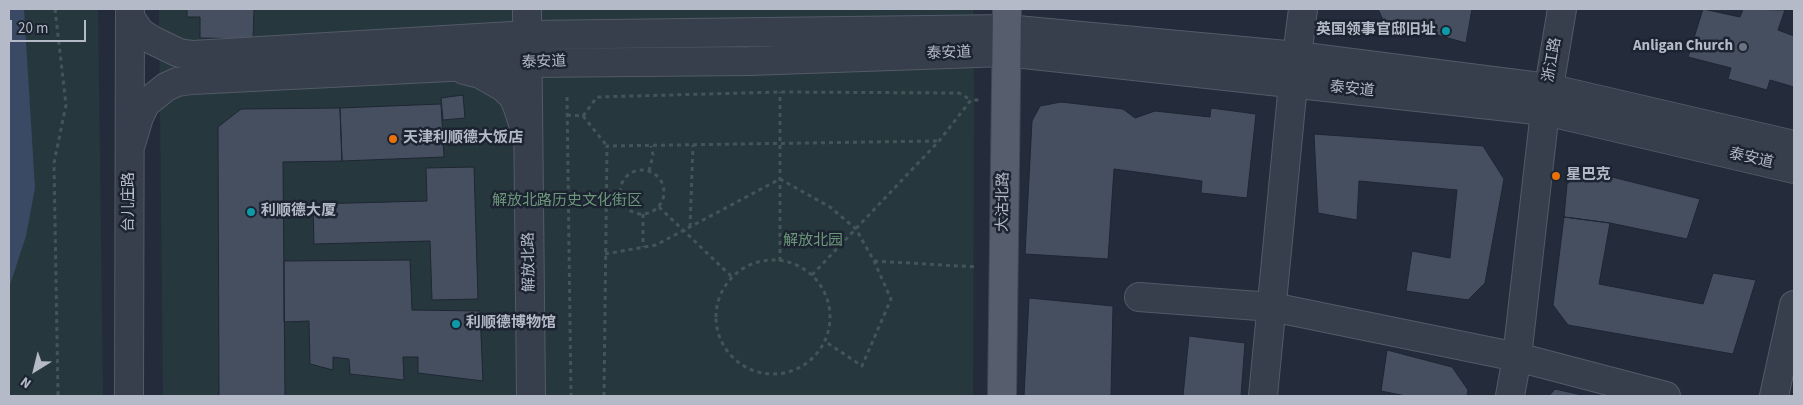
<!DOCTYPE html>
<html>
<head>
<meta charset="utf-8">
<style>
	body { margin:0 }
	#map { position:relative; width:1803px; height:405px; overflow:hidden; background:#242c3c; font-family:"Source Sans 3",sans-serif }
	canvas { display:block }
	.frame { position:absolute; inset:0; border:10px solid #b4bac7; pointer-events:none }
	.north { position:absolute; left:10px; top:345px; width:50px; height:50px; -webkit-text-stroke:4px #1d2431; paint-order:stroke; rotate:216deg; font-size:14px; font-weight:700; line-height:20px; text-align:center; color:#b4bac7 }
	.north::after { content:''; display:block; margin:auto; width:18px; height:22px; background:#b4bac7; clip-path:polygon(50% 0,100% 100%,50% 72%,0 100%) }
	.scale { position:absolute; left:10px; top:20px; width:76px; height:22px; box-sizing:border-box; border:2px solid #b4bac7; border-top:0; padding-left:6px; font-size:15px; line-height:18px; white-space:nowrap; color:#b4bac7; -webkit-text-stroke:4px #1d2431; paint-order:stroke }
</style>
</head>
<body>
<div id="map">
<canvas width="1803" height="405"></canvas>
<div class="frame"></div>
<div class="north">N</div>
<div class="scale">20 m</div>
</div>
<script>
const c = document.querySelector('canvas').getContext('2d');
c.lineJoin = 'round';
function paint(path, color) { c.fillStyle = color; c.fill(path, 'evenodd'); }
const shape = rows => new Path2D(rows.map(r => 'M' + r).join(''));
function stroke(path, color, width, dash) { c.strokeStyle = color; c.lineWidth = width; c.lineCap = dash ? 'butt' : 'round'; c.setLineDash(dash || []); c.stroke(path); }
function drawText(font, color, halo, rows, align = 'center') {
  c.font = font + ' "Source Sans 3","Noto Sans SC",sans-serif'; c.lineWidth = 5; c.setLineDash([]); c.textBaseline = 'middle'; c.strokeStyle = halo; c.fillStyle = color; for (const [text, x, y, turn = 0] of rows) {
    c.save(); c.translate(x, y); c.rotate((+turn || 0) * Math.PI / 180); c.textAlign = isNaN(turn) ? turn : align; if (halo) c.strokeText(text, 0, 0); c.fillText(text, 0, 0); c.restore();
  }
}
paint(shape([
	[9,9,98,9,103,396,9,396],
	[159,9,973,9,974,87,973,396,163,396]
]), '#26383d');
paint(shape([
	[9,9,24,9,35,188,26,236,9,288]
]), '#3a4964');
const building = shape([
	[187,9,254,9,253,39,200,38,200,17,187,17,187,9],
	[1378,9,1472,9,1466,43,1383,20,1378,9],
	[1703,9,1740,17,1743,9,1785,10,1778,30,1794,36,1794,87,1770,80,1767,90,1728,79,1731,68,1688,57,1703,9],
	[463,95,465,118,443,120,441,98,463,95],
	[1061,102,1123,109,1135,118,1155,111,1210,117,1211,108,1256,114,1247,198,1201,193,1202,181,1114,169,1108,259,1025,254,1032,121,1040,106,1061,102],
	[441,104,444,157,342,161,340,108,441,104],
	[340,108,342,161,283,162,285,396,219,396,218,127,241,109,340,108],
	[1314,134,1483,146,1504,179,1485,283,1468,300,1406,291,1412,251,1450,258,1457,190,1359,181,1357,220,1318,213,1314,134],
	[474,167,478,299,432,300,430,241,314,244,313,204,427,201,426,168,474,167],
	[1584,170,1700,199,1687,239,1610,223,1564,217,1567,184,1584,170],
	[1564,217,1610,223,1599,284,1703,304,1713,273,1756,280,1733,354,1568,325,1553,305,1564,217],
	[410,260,412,310,480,311,483,381,418,373,418,357,403,357,404,380,350,374,349,359,333,357,333,370,310,364,309,321,284,322,284,261,410,260],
	[1029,298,1113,306,1111,396,1024,396,1029,298],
	[1189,336,1245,343,1241,396,1183,396,1189,336],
	[1387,350,1452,367,1468,390,1467,396,1406,396,1381,391,1387,350],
	[1555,389,1586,396,1549,396,1555,389]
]);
paint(building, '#464f60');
stroke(building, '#1f2633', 1);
const minor = shape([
	[527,9,531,396],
	[130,17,140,32,152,40,179,53,193,55,528,35,1006,29,1297,56,1548,88,1794,145],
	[1297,56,1303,9],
	[464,70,480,74,503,87,513,96,518,108,524,127],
	[131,144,139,117,146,103,166,87,177,82,192,80,528,63,749,61,1006,52,1545,111,1794,169],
	[1139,297,1272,307,1517,357,1666,396],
	[129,396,130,10],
	[1263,396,1293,84],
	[1510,396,1517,357,1545,111,1562,9],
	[1774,396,1794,305]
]);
const major = shape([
	[1002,396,1007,9]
]);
stroke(minor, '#535a67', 30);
stroke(major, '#414855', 30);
stroke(shape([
	[55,9,66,105,54,163,58,396],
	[567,97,571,396],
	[567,115,583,116,597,97,780,92,959,93,971,100],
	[583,116,607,146],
	'620 192a22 22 0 1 1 44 0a22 22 0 1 1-44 0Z',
	[649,171,653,155,651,146],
	[659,207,732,277],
	[643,214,643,247],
	[690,227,693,145],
	[605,254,656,245,780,179,830,207,856,229,874,261,891,299,862,366,826,342],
	'716 317a57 57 0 1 1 114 0a57 57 0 1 1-114 0Z',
	[780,261,780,92],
	[874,261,977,267],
	[812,275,939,141,971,100,979,100],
	[604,396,607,146,939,141]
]), '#44555a', 3, [4, 4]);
stroke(minor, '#383f4c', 28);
stroke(major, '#565d6c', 28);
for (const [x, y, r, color] of [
	[1446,31,5,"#0f9aa8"],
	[1743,47,5,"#6b7280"],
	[393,139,5,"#e8710a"],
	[1556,176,5,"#e8710a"],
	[251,212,5,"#0f9aa8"],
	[456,324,5,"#0f9aa8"]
]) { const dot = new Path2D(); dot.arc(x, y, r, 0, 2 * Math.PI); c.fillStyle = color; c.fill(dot); stroke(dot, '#1d2431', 2); }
drawText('bold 15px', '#b4bac7', '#1d2431', [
	["英国领事官邸旧址",1436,31,"right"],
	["Anligan Church",1733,47,"right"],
	["天津利顺德大饭店",403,139],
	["星巴克",1566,176],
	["利顺德大厦",261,212],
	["利顺德博物馆",466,324]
], 'left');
drawText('15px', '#b4bac7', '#1d2431', [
	["泰安道",949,54,-2],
	["浙江路",1553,60,-80],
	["泰安道",544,63,-2],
	["泰安道",1352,90,6],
	["泰安道",1751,159,13],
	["台儿庄路",130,202,-90],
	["大沽北路",1004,202,-89],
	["解放北路",530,262,-91]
]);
drawText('15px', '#6c977a', '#1d2431', [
	["解放北路历史文化街区",567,202],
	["解放北园",813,242]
]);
</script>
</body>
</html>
